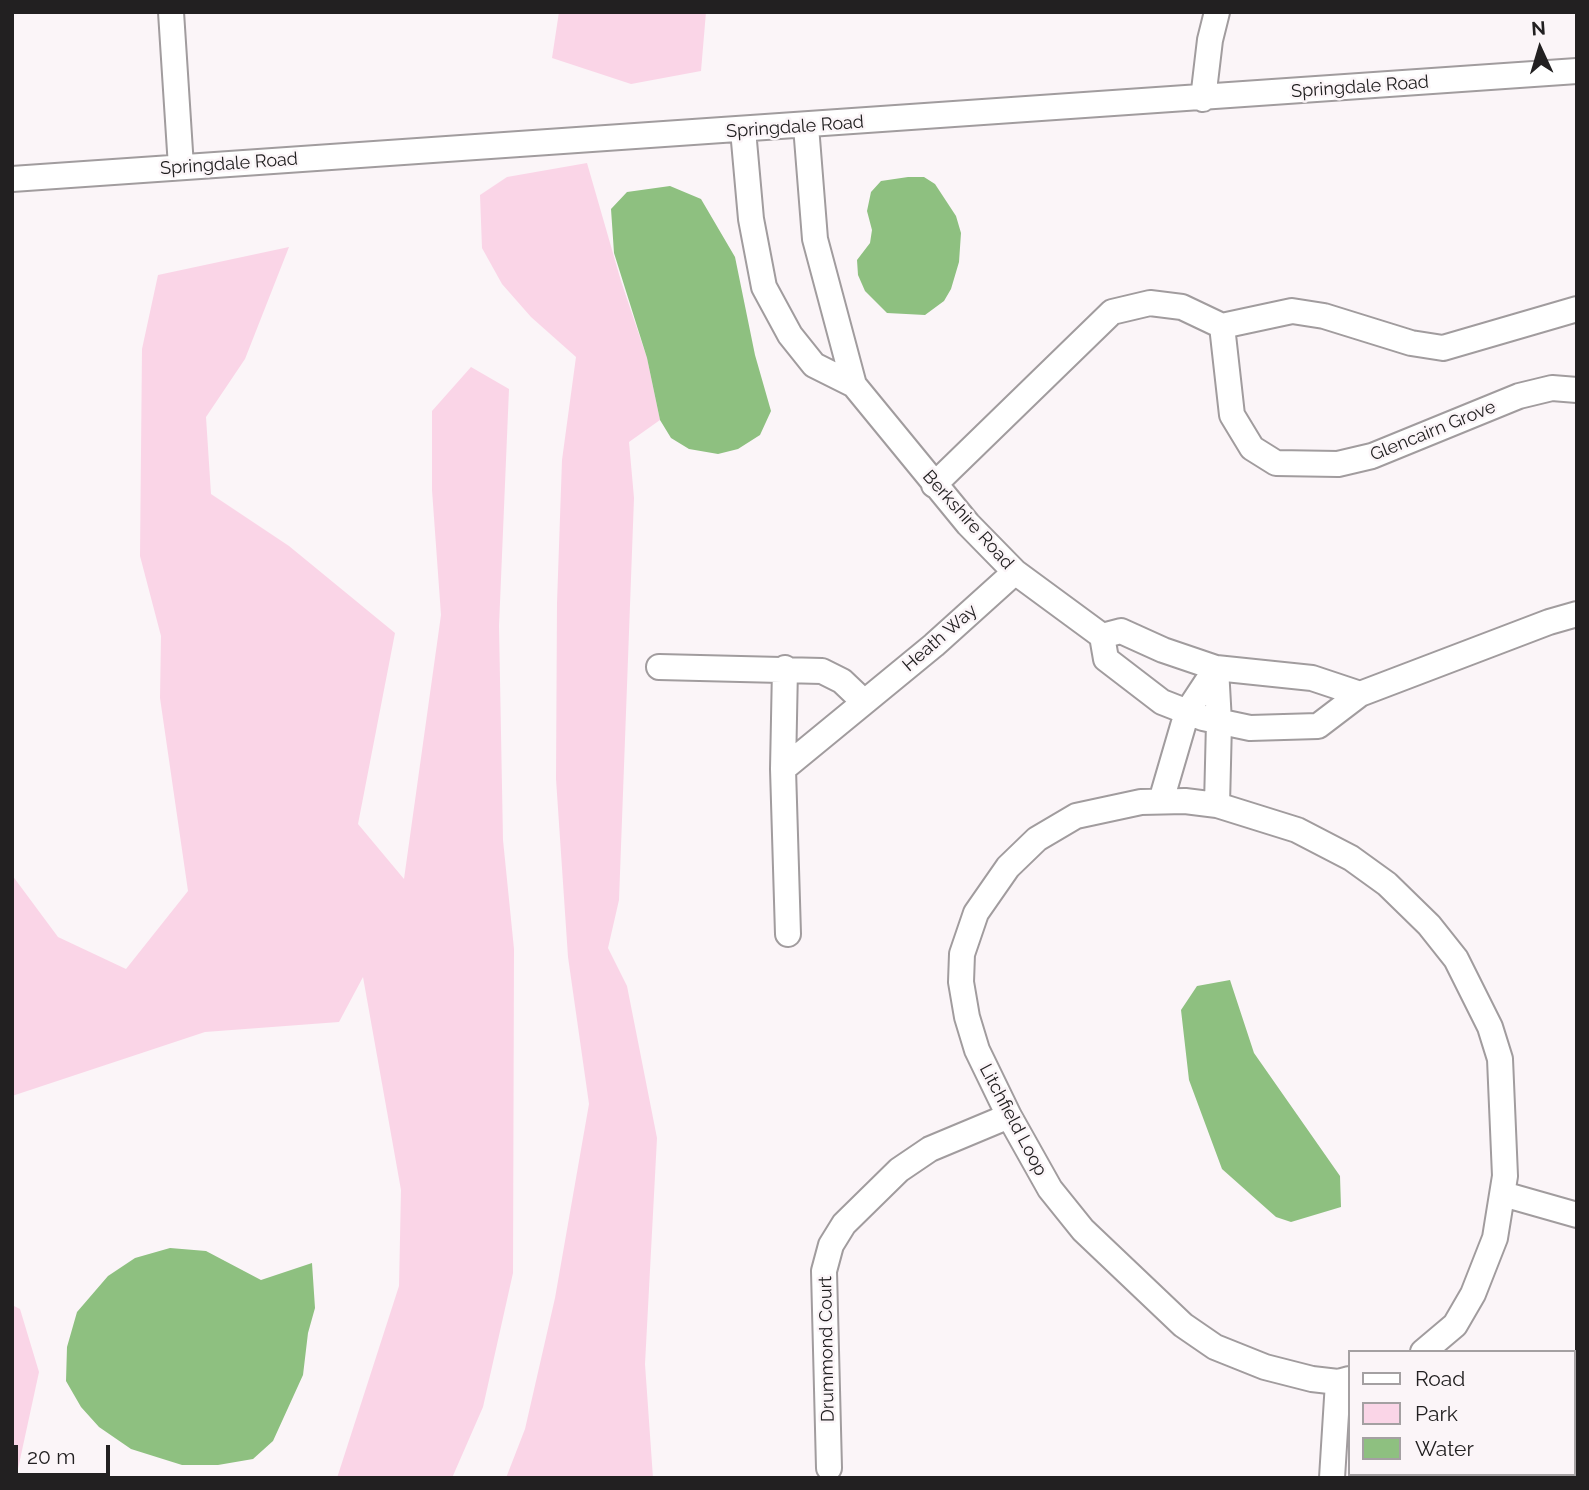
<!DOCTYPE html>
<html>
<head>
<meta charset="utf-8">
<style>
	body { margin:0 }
	#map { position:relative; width:1589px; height:1490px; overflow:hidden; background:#fbf5f8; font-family:Raleway,sans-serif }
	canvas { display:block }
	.frame { position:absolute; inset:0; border:14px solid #222021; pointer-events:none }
	.legend { position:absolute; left:1348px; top:1350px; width:228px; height:126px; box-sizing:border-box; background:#fbf5f8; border:2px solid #a4a0a2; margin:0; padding:9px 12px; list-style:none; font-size:21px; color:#222021 }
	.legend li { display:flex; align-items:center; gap:14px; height:35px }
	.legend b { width:35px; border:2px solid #a4a0a2 }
	.north { position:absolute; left:1505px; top:14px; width:70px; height:70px; -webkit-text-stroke:5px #fbf5f8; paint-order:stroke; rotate:356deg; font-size:19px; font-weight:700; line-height:28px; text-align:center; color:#222021 }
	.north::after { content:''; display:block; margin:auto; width:24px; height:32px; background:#222021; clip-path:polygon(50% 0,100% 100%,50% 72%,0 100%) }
	.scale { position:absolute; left:14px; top:1445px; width:96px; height:32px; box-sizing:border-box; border:4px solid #222021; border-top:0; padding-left:9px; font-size:21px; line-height:24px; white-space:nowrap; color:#222021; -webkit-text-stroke:5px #fbf5f8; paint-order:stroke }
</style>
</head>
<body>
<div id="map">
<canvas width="1589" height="1490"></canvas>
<div class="frame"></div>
<ul class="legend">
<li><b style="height:9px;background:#fff"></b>Road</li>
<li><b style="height:19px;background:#fad5e7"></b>Park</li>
<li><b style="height:19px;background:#8ec080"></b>Water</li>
</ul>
<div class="north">N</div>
<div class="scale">20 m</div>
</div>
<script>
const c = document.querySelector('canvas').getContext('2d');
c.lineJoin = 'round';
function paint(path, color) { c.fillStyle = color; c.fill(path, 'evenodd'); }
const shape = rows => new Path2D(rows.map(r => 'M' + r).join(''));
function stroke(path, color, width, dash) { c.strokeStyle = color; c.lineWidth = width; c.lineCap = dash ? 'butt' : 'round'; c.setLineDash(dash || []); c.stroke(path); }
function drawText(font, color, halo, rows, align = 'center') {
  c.font = font + ' Raleway,sans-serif'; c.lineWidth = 5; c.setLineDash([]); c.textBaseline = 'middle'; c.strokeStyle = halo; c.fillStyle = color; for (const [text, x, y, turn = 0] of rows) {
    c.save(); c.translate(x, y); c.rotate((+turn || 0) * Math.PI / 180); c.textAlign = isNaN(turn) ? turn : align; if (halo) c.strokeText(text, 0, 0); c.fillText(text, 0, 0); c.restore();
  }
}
paint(shape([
	[559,12,706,12,701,71,631,84,552,58],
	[587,163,621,281,647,358,660,420,629,442,634,498,619,900,608,948,627,986,657,1138,645,1364,653,1478,506,1478,525,1429,555,1298,589,1104,568,957,556,779,557,603,562,460,576,357,531,317,502,284,482,248,480,195,507,177],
	[289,247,245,359,206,417,211,494,289,546,395,633,358,824,404,879,441,615,432,490,432,411,471,367,509,389,499,626,503,840,514,949,513,1273,483,1407,452,1478,337,1478,399,1286,401,1190,363,977,339,1022,205,1032,12,1096,12,875,58,937,126,969,188,891,160,698,161,636,140,556,142,349,158,275],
	[12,1305,20,1309,39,1372,16,1478,12,1478]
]), '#fad5e7');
paint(shape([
	[908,177,924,177,935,184,956,216,961,233,959,262,951,289,944,301,925,315,887,313,865,291,858,275,857,260,870,243,872,230,867,211,871,192,881,181],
	[670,186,701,199,735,257,755,355,771,411,760,435,738,449,718,454,689,449,671,438,660,420,647,358,614,253,611,209,627,192],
	[1230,980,1254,1053,1340,1176,1341,1207,1291,1222,1276,1217,1222,1169,1189,1080,1181,1010,1197,986],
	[170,1248,206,1251,261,1280,312,1263,315,1308,308,1333,303,1375,273,1441,253,1459,218,1465,182,1465,131,1449,99,1427,81,1407,66,1381,67,1347,77,1312,108,1276,135,1258]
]), '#8ec080');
const minor = shape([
	[171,12,181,167],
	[1203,99,1210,40,1217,12],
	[806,126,815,239,854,385],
	[743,130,751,219,764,287,790,335,814,365,854,385,968,524,1015,572,1102,636,1106,659,1162,702,1203,718,1250,728,1318,726,1360,694,1549,622,1577,614],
	[12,179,1577,71],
	[1222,326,1232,415,1252,448,1276,463,1338,464,1372,456,1519,396,1552,388,1577,390],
	[934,485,1112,312,1150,303,1182,307,1222,326,1292,311,1324,316,1411,343,1443,348,1577,309],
	[1102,636,1121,631,1163,650,1216,668,1312,678,1360,694],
	[659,667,822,671,842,681,863,701],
	[785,668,783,769,788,934],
	[1216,668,1219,722,1217,805],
	[783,769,934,645,1015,572],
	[1161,801,1187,712,1216,668],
	[1503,1194,1577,1215],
	[1349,1379,1338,1382,1312,1379,1265,1367,1215,1347,1183,1325,1083,1230,1050,1189,1009,1116,977,1050,967,1017,961,982,962,954,976,913,1008,867,1037,839,1076,816,1141,802,1185,801,1217,805,1297,830,1351,858,1387,884,1429,925,1456,959,1490,1027,1500,1059,1505,1176,1495,1238,1473,1294,1455,1325,1423,1352],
	[829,1468,824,1271,831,1245,844,1224,899,1170,930,1149,1009,1116],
	[1332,1478,1338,1382]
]);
stroke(minor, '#a19c9e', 28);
stroke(minor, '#fff', 24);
drawText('18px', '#222021', '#fbf5f8', [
	["Springdale Road",1360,87,-4],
	["Springdale Road",795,127,-4],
	["Springdale Road",229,164,-4],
	["Glencairn Grove",1433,431,-22],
	["Berkshire Road",968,520,48],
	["Heath Way",940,638,-41],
	["Litchfield Loop",1013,1120,62],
	["Drummond Court",827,1349,-91]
]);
</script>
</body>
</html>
